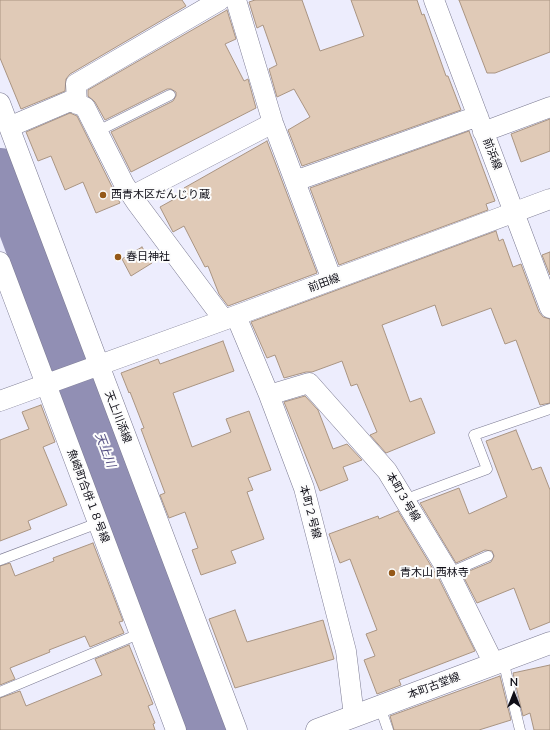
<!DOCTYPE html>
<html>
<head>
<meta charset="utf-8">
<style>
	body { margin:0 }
	#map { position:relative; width:550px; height:730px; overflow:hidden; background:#ededfd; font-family:Mulish,sans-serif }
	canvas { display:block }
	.north { position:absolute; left:494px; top:674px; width:40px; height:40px; -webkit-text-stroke:3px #fcfcfc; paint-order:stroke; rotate:0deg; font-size:11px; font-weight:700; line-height:16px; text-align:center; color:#0e0d16 }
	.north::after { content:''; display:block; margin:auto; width:14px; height:18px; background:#0e0d16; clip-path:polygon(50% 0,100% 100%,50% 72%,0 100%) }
</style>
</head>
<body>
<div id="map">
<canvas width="550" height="730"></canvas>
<div class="north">N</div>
</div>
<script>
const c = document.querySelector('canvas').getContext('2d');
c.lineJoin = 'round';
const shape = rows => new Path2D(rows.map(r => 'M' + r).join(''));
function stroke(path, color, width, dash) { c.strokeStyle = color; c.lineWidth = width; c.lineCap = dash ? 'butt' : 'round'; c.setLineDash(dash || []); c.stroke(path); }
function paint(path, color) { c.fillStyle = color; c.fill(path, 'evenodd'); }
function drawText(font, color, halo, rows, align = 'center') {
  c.font = font + ' Mulish,"Noto Sans JP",sans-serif'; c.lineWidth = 4; c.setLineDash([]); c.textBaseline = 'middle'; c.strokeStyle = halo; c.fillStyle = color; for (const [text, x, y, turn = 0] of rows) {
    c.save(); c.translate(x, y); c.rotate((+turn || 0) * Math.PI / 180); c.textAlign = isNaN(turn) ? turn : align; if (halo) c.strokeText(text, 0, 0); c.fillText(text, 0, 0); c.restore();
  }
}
stroke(shape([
	[0,171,210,730]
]), '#918fb4', 46);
const building = shape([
	[0,0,182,0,186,6,70,74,66,79,65,91,21,109,0,58,0,0],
	[255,0,302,0,320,51,364,36,351,0,417,0,422,15,424,14,446,76,448,76,461,110,302,166,288,130,310,117,294,89,277,97,269,69,277,65,263,25,257,28,249,2,255,0],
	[459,0,550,0,550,52,495,73,487,73,459,0],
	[227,10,236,39,225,44,244,81,248,79,256,108,131,172,111,132,173,101,176,96,176,92,171,89,167,89,105,120,95,102,88,96,88,90,227,10],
	[70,113,77,116,120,203,96,213,83,182,65,190,51,156,38,161,26,132,70,113],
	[550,119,550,151,521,162,511,134,550,119],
	[469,131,495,201,486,204,488,210,339,265,310,188,469,131],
	[267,141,317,273,228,306,219,294,208,266,205,267,184,226,173,232,160,207,187,192,184,188,267,141],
	[496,231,499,241,503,239,513,267,521,264,539,312,543,317,550,319,550,403,540,405,516,340,505,344,491,308,442,326,435,305,382,325,410,402,421,398,435,433,386,453,370,435,377,432,357,384,351,386,342,361,312,372,306,372,284,378,275,355,267,358,251,322,496,231],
	[142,247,152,263,131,276,122,259,142,247],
	[550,252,550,275,542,255,550,252],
	[223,341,234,371,173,393,192,447,231,432,226,419,249,411,271,470,248,478,253,490,247,492,264,539,231,551,236,563,201,575,192,550,198,548,185,512,169,518,160,495,165,493,141,429,144,428,130,392,129,393,121,373,158,359,160,364,223,341],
	[305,396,318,410,333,449,347,444,362,460,343,467,348,480,320,491,284,402,305,396],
	[41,405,55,442,43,447,67,505,28,521,31,529,0,541,0,440,29,429,22,412,41,405],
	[516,430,532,470,541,467,550,490,550,622,530,630,514,588,477,603,462,574,491,562,494,556,492,551,485,550,456,563,420,503,459,488,469,514,507,497,486,441,516,430],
	[398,511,439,579,475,651,399,680,401,685,377,694,364,660,375,656,366,634,377,630,350,559,340,563,329,534,378,516,379,519,398,511],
	[93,543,123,621,119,622,124,633,90,647,85,636,49,650,50,652,10,668,15,679,0,685,0,566,10,563,15,576,54,561,53,558,93,543],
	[235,610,247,642,323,620,334,659,235,688,209,619,235,610],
	[129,645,153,704,148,706,155,723,153,724,155,730,0,730,0,698,20,691,26,706,102,675,95,659,129,645],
	[550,665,550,730,534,730,530,713,523,716,513,673,550,665],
	[500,676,511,720,479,730,394,730,390,716,500,676]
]);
paint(building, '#e0cab7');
stroke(building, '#a99482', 1);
const lane = shape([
	[98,131,170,95],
	[404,500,487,469,474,435,550,409],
	[0,560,98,523],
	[449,573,488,556],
	[503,660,520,730],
	[0,692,141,633],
	[380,707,388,730]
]);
const street = shape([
	[236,0,273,123,332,280],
	[434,0,550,308],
	[0,103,237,730],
	[77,104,76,84,220,0],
	[9,127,70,101,85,107,124,184,136,202,224,320],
	[483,132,550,107],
	[295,181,478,116],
	[132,196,273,123],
	[0,262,176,730],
	[236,316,269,395,304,488,346,651,354,716],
	[269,395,309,383,387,471,449,573,494,664],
	[0,401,224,320,550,199]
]);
const secondary = shape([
	[317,730,550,643]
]);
stroke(lane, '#7b7a92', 11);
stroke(street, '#7b7a92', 21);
stroke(secondary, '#7b7a92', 23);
stroke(lane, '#fff', 10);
stroke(street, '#fff', 20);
stroke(secondary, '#fff', 22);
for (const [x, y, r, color] of [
	[103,195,4,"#945818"],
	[118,257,4,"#945818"],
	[392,573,4,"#945818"]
]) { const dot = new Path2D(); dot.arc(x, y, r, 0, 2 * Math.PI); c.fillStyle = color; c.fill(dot); stroke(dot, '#fcfcfc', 1.5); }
drawText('11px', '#0e0d16', '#fcfcfc', [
	["前浜線",492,154,69],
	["前田線",324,283,-20],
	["天上川添線",118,417,69],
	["魚崎町合併１８号線",88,496,69],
	["本町３号線",403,497,59],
	["本町２号線",310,512,75],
	["本町古堂線",434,686,-21]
]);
drawText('11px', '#0e0d16', '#fcfcfc', [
	["西青木区だんじり蔵",111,195],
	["春日神社",126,257],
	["青木山 西林寺",400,573]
], 'left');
drawText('italic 12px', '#524d81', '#fcfcfc', [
	["天上川",105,450,69]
]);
</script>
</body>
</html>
